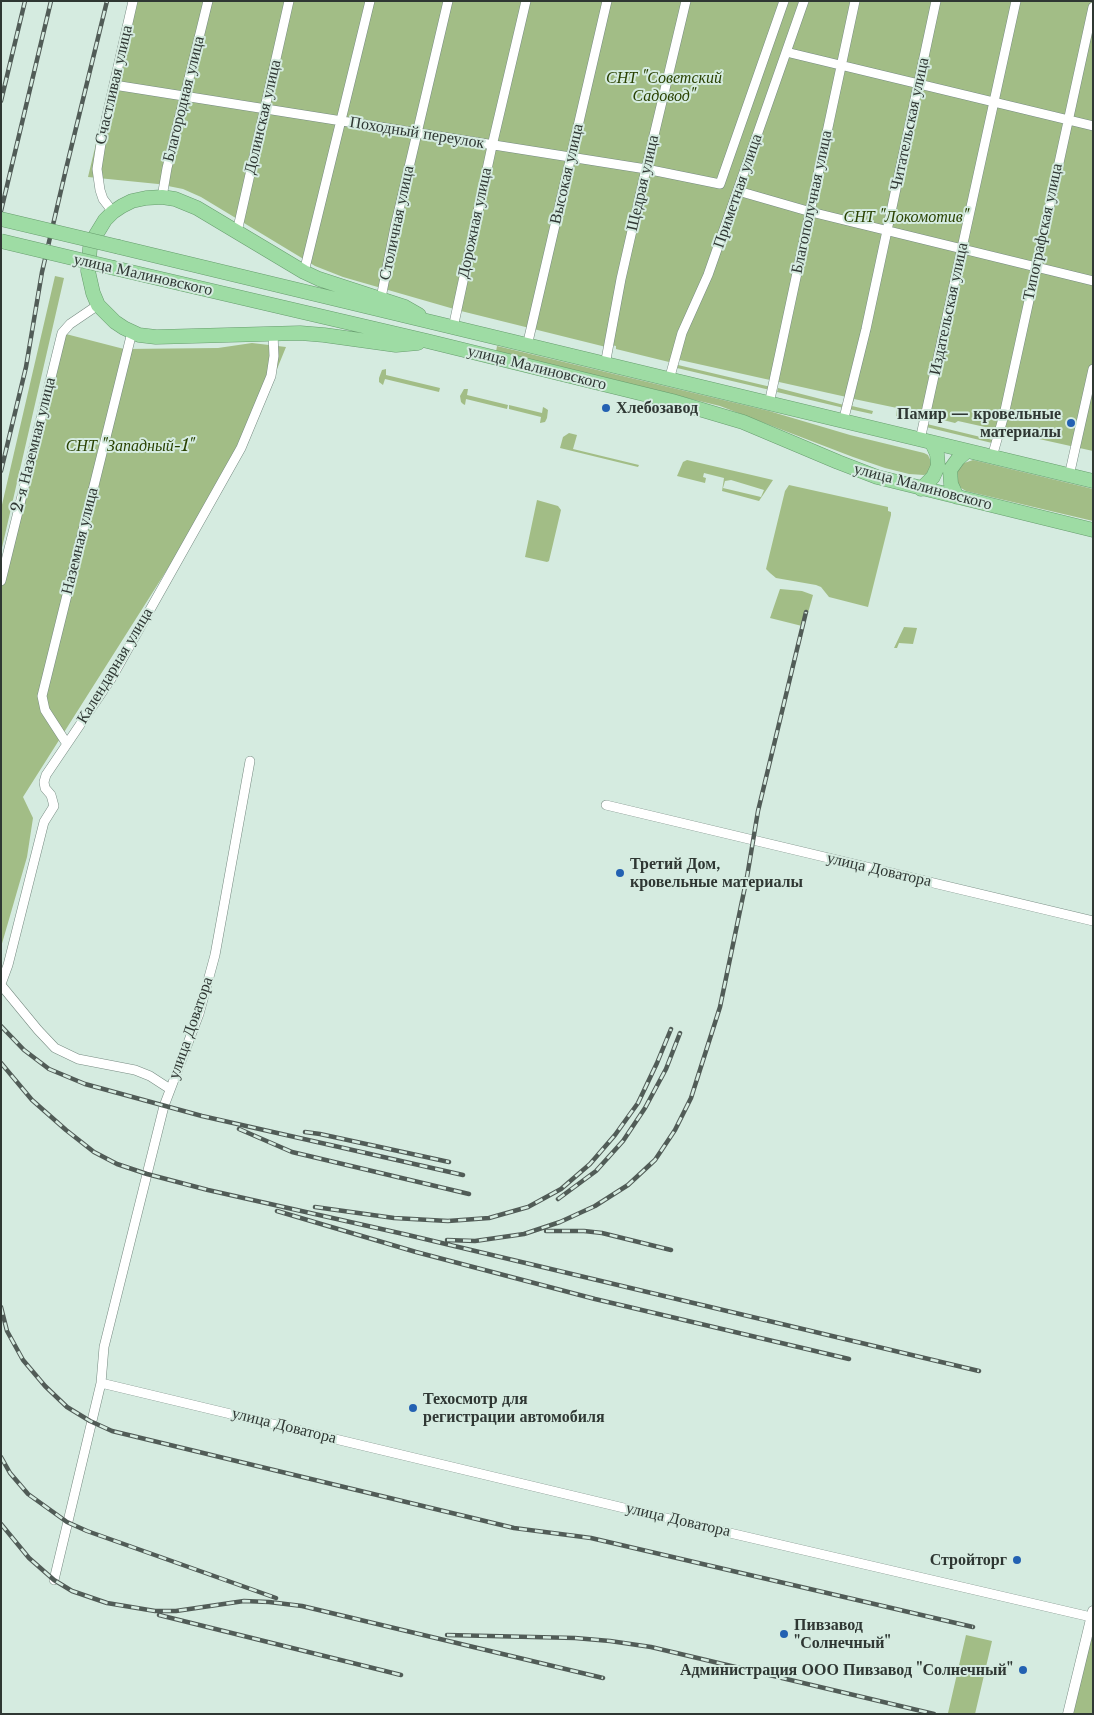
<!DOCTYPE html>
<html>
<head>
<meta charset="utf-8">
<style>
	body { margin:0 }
	#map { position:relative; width:1094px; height:1715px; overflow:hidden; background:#d5ebe0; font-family:"Libre Baskerville",serif }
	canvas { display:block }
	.frame { position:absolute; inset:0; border:2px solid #2f3733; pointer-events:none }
</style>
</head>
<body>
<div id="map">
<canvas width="1094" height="1715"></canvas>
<div class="frame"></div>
</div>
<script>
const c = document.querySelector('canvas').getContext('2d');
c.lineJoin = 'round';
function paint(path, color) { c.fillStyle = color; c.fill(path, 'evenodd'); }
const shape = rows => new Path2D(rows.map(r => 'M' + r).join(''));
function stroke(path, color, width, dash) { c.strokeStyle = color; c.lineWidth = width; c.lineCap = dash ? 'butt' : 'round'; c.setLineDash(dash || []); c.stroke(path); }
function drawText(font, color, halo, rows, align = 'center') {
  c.font = font + ' "Libre Baskerville",serif'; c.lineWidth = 4; c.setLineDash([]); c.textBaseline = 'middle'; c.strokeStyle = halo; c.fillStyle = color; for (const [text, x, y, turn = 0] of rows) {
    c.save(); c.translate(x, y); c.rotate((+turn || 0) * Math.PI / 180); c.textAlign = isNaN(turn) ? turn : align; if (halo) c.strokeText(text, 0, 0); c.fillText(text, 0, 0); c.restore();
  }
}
paint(shape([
	[130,1,1093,1,1093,451,958,421,955,423,927,416,921,422,912,419,914,412,906,410,902,417,896,416,897,408,854,399,852,406,873,411,872,414,849,409,851,398,671,358,669,362,616,349,616,346,607,344,606,347,461,311,343,277,315,266,201,197,183,189,158,184,88,177],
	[55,276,64,278,1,552,1,509],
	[62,333,124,349,218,348,252,343,286,347,246,445,23,797,33,818,27,857,1,947,1,569],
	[497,346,769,411,850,435,924,453,928,455,932,464,928,473,924,475,909,474,885,468,853,457,720,406,496,352],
	[678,365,771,387,770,390,677,368],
	[386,369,386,375,440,388,439,392,385,379,383,385,379,382,379,378,382,370],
	[778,388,844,405,844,408,777,392],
	[464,389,468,389,467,395,508,405,507,409,466,399,465,405,463,404,461,402,460,396],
	[509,405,542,413,543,407,545,408,548,410,547,418,545,422,540,423,541,417,509,409],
	[927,424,993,440,992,443,926,427],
	[569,433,577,435,573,449,639,465,638,467,560,448,563,437],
	[687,460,756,476,773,480,759,501,722,491,724,478,704,473,703,477,706,478,705,483,677,476,683,462],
	[731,480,764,490,761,497,723,488,725,481],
	[973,460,1093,489,1093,521,966,491,961,488,958,483,957,472,964,463],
	[789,485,888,507,888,511,891,512,891,515,868,607,829,597,821,587,816,585,776,578,770,573,766,569,785,491],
	[537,500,558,506,561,510,549,561,547,562,525,557],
	[780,589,802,591,813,595,808,613,806,612,802,626,770,618],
	[904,627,917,628,913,644,899,643,897,648,894,648],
	[1093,1630,1093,1714,1072,1714],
	[966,1635,992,1641,975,1714,950,1714,948,1713]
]), '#a2bd86');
const minor = shape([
	[786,52,1093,126],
	[114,85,646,169,720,184,784,1],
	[738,191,811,212,1093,281],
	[162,197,167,168,208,1],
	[113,212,103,199,100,190,97,169,102,137,133,1],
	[237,232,289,1],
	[304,272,370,1],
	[381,298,395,227,448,1],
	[453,328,492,146,526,1],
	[527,346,607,1],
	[605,365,621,279,646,169,686,1],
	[669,380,682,333,708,275,804,1],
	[769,404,855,1],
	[843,422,866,329,936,1],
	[920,440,1016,1],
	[992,457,1004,415,1093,7],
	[1069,476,1093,369],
	[1,581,62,333,70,324,98,305],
	[67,744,45,710,42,696,132,332],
	[606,805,1093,921],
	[1,984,8,965,44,822,54,806,51,795,45,788,44,782,46,775,111,679,241,448,271,376,274,356,273,334],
	[1,985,38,1030,55,1048,78,1059,135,1070,150,1076,170,1089],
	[101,1383,674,1520,1091,1617],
	[54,1580,101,1383,104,1347,164,1106,199,1014,215,955,250,761]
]);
const tertiary = shape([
	[1068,1714,1093,1611]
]);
const trunk = shape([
	[119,247,1093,481],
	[114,268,427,341,672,401,743,422,838,462,877,477,1093,530],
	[418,343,396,345,324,335,300,333,156,337,139,335,124,328,115,322,98,305,93,293,88,271,90,248,94,238,105,220,113,212,122,206,132,201,146,198,162,197,175,199,197,208,304,272,319,279,405,307,419,315],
	[921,489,933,477,938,466,937,454,932,443],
	[957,497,951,484,950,470,958,459,967,451]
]);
stroke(minor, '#778b82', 10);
stroke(tertiary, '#778b82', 11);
stroke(trunk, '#679d6e', 15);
stroke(minor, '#fff', 9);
stroke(tertiary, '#fff', 10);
stroke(trunk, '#9edca4', 14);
const rail = shape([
	[1,101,25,1],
	[1,211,51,1],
	[1,471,26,367,42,272,66,169,107,1],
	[1,1026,24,1050,49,1069,85,1084,202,1116,463,1175],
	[1,1063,32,1100,66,1130,94,1152,117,1164,147,1174,208,1190,408,1235,979,1371],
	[239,1129,292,1152,469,1194],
	[305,1132,320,1134,449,1162],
	[558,1199,596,1171,623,1141,645,1108,666,1069,680,1033],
	[315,1207,394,1218,448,1221,489,1218,528,1207,561,1189,590,1164,615,1135,638,1103,657,1063,671,1029],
	[277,1211,416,1252,595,1299,849,1359],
	[546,1231,584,1231,602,1233,671,1250],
	[447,1240,475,1241,524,1234,560,1222,595,1206,628,1185,655,1160,675,1130,691,1098,720,1007,747,877,758,811,806,612],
	[1,1307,7,1331,23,1360,45,1386,67,1407,90,1421,112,1431,514,1528,591,1538,973,1627],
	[1,1457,10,1473,28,1494,67,1522,87,1531,276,1598],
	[1,1524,29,1558,54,1580,72,1591,107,1603,155,1611,176,1611,244,1601,269,1602,302,1606,603,1678],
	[159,1615,401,1675],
	[447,1635,575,1638,610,1641,651,1647,934,1714]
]);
stroke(rail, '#515c57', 4.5);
stroke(rail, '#d5ebe0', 2.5, [8]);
const trunkBridge = shape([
	[1,219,119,247],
	[1,241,114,268]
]);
stroke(trunkBridge, '#679d6e', 15, []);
stroke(trunkBridge, '#9edca4', 14);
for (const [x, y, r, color] of [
	[606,408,5,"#2361b2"],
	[1071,423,5,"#2361b2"],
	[620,873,5,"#2361b2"],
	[413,1408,5,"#2361b2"],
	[1017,1560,5,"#2361b2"],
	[784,1634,5,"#2361b2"],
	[1023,1670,5,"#2361b2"]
]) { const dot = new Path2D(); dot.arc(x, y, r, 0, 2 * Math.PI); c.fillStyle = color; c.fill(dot); stroke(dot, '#d5ebe0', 2); }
drawText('italic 16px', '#294100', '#d5ebe0', [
	["СНТ \"Советский",664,78],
	["Садовод\"",664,96],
	["СНТ \"Локомотив\"",906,217],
	["СНТ \"Западный-1\"",130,446]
]);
drawText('16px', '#2f3733', '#d5ebe0', [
	["Счастливая улица",114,85,-77],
	["Благородная улица",184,99,-76],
	["Долинская улица",263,117,-77],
	["Читательская улица",910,124,-78],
	["Походный переулок",417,133,9],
	["Высокая улица",567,174,-77],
	["Щедрая улица",643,183,-77],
	["Приметная улица",738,191,-71],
	["Благополучная улица",812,202,-78],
	["Столичная улица",397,223,-78],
	["Дорожная улица",475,223,-78],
	["Типографская улица",1043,232,-78],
	["улица Малиновского",143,275,13],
	["Издательская улица",949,309,-78],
	["улица Малиновского",537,368,14],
	["2-я Наземная улица",34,445,-76],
	["улица Малиновского",923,487,15],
	["Наземная улица",80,541,-76],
	["Календарная улица",115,666,-59],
	["улица Доватора",879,870,13],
	["улица Доватора",191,1028,-71],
	["улица Доватора",284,1426,14],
	["улица Доватора",678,1520,13]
]);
drawText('bold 16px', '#2f3733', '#d5ebe0', [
	["Хлебозавод",616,408],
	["Памир — кровельные",1061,414,"right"],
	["материалы",1061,432,"right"],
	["Третий Дом,",630,864],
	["кровельные материалы",630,882],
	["Техосмотр для",423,1399],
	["регистрации автомобиля",423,1417],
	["Стройторг",1007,1560,"right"],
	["Пивзавод",794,1625],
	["\"Солнечный\"",794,1643],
	["Администрация ООО Пивзавод \"Солнечный\"",1013,1670,"right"]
], 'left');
</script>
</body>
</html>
